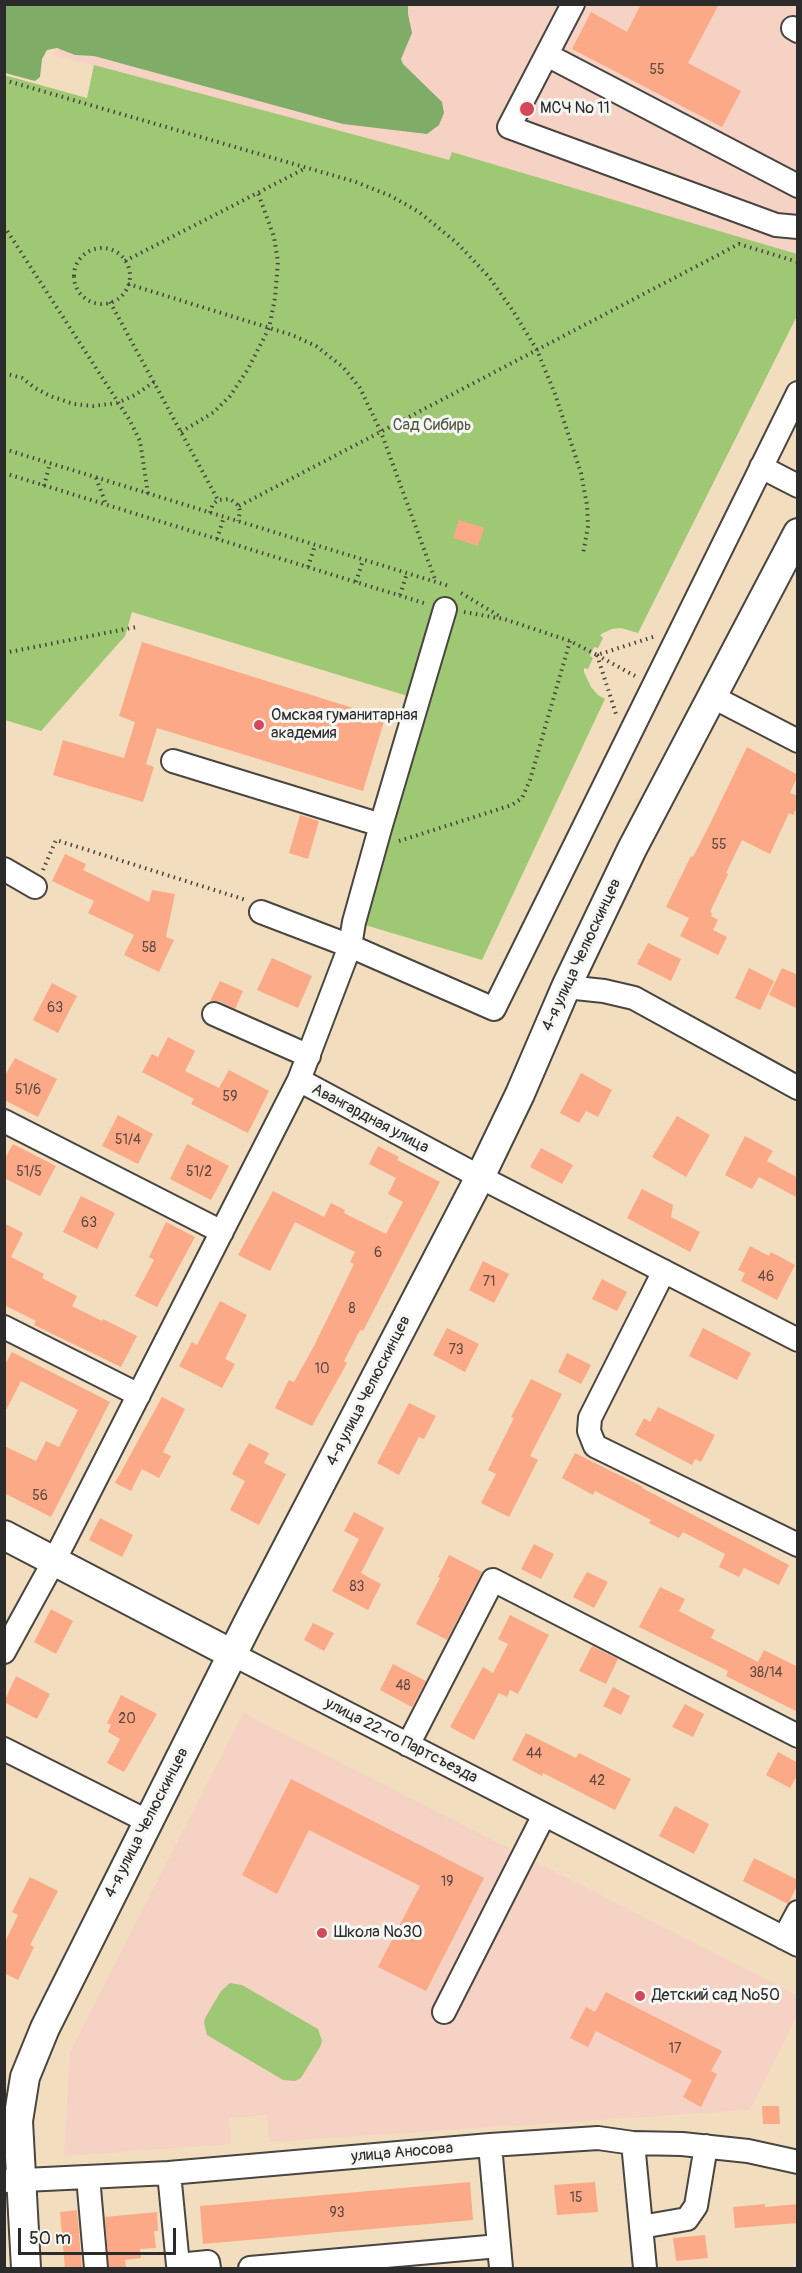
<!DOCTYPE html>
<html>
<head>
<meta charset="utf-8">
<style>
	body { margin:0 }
	#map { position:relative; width:802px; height:2273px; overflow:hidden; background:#f2ddbf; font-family:Pangolin,sans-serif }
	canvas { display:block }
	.frame { position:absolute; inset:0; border:6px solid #2b2b2b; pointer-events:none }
	.scale { position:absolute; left:18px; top:2228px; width:158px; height:27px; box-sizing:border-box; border:3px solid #2b2b2b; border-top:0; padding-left:8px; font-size:18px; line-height:21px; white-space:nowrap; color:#2b2b2b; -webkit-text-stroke:4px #f6f6f2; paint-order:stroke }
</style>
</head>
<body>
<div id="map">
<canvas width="802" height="2273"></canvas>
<div class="frame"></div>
<div class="scale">50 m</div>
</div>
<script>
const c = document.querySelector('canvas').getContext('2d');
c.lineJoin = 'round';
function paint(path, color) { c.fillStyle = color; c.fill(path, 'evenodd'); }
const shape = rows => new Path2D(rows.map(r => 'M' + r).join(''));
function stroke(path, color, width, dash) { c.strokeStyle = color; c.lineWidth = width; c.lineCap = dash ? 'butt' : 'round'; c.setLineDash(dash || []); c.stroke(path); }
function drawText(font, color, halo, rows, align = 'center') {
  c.font = font + ' Pangolin,sans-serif'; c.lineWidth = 6; c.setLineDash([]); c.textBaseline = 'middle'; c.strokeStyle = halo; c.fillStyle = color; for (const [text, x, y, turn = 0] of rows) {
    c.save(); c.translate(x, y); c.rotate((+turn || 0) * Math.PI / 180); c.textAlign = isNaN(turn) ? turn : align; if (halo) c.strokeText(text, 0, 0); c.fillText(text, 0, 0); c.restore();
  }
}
paint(shape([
	[81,5,797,5,797,254,453,152,449,160,53,55],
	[243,1713,797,1995,797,2016,750,2110,269,2142,267,2115,229,2118,231,2144,64,2156,70,2052]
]), '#f6d2c4');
paint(shape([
	[94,65,449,160,452,152,797,254,797,316,638,633,621,628,612,629,603,633,600,635,603,638,598,648,594,647,590,656,593,658,588,669,584,668,584,672,591,687,598,695,605,699,482,960,365,925,424,701,132,612,125,636,41,731,5,720,4,75,87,98],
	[230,1983,242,1985,318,2029,322,2041,320,2047,301,2078,295,2081,283,2080,207,2035,204,2023,205,2018,221,1991]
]), '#9fc874');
paint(shape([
	[4,5,408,5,408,14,412,33,401,59,403,64,442,102,444,113,439,125,427,134,343,124,94,56,75,55,57,48,47,50,42,59,40,77,35,81,5,73]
]), '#7fac66');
paint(shape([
	[641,4,719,4,688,63,741,91,722,127,572,49,591,12,627,32],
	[459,520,484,528,478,546,453,538],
	[142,642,385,718,363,791,157,728,146,764,154,767,143,802,53,775,63,740,124,758,135,722,119,716],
	[747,747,798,775,790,793,798,796,798,806,793,815,789,813,770,854,742,840,726,873,728,874,710,912,712,913,711,916,718,920,713,930,727,937,718,955,680,936,689,918,666,907,691,856,693,857,709,826],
	[300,815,319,821,308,859,289,853],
	[65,854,86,864,83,870,149,902,152,890,175,894,166,937,174,940,159,972,124,955,134,935,88,913,94,901,52,881],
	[648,943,681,959,671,981,637,964],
	[272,958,312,976,298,1008,257,990],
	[749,968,774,981,760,1010,735,998],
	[782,968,798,975,798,1009,769,995],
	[220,981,243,991,235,1009,219,1001,210,1001],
	[52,983,77,996,58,1033,33,1020],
	[168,1037,195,1051,185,1071,219,1088,229,1070,269,1091,248,1133,191,1104,194,1099,142,1072,152,1054,158,1057],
	[15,1058,57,1079,38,1117,4,1100,4,1077],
	[581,1073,612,1090,598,1117,586,1111,579,1123,560,1113],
	[118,1115,153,1134,138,1164,102,1146],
	[677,1116,710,1135,686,1177,652,1157],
	[745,1136,773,1151,767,1161,798,1178,798,1198,759,1177,752,1189,725,1175],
	[13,1144,56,1166,40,1196,4,1178,4,1160],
	[187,1144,229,1166,211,1200,170,1179],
	[378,1146,399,1157,397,1160,440,1182,363,1331,360,1330,344,1361,347,1363,312,1426,275,1408,289,1380,294,1382,314,1346,354,1264,350,1262,355,1252,295,1222,270,1271,238,1255,273,1191,324,1217,331,1203,345,1210,344,1213,386,1234,403,1202,388,1194,396,1178,369,1164],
	[541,1148,573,1165,562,1184,530,1167],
	[642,1189,673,1205,671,1217,700,1232,690,1252,627,1218],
	[81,1196,115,1213,97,1249,63,1232],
	[166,1222,195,1237,157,1307,135,1296,154,1260,149,1257],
	[4,1223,23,1233,11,1257,44,1274,42,1278,77,1296,72,1306,102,1321,103,1319,137,1336,121,1367,34,1325,36,1321,4,1305],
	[750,1246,769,1256,771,1252,795,1265,777,1300,741,1281,745,1273,738,1270],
	[483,1261,509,1274,494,1303,469,1290],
	[602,1279,627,1292,617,1311,592,1299],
	[220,1301,247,1315,225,1359,235,1364,222,1388,179,1366,192,1342,197,1345],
	[447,1328,479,1344,465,1372,433,1355],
	[703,1328,751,1353,737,1380,689,1356],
	[12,1352,110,1402,51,1517,4,1493,4,1446,36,1461,46,1441,59,1447,78,1410,21,1381,4,1414,4,1366],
	[567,1353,591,1365,581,1384,558,1372],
	[531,1379,562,1394,530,1456,538,1460,509,1517,481,1503,496,1474,488,1470,514,1418,511,1417],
	[162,1397,185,1409,163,1452,171,1456,159,1478,142,1469,131,1491,115,1483],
	[409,1403,436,1416,424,1439,419,1437,399,1475,377,1463],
	[658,1407,715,1435,701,1462,695,1459,692,1465,635,1435,644,1418,650,1422],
	[249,1443,269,1453,264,1463,286,1474,259,1525,230,1510,245,1481,232,1474],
	[575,1453,643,1487,642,1488,789,1565,779,1585,744,1568,739,1577,719,1567,725,1554,683,1532,679,1538,649,1523,651,1520,595,1491,593,1495,562,1478],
	[354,1512,384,1528,361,1573,381,1584,368,1610,332,1591,359,1539,344,1531],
	[100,1518,133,1535,122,1557,89,1540],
	[534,1544,554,1554,541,1579,521,1569],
	[449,1555,482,1572,447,1640,416,1624,440,1578,438,1577],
	[587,1572,608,1582,594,1608,573,1597],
	[660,1587,685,1599,679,1611,715,1630,711,1638,758,1662,764,1650,798,1667,798,1712,726,1676,728,1671,639,1627],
	[51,1609,73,1621,56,1654,34,1642],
	[510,1615,549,1635,518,1694,510,1690,507,1697,499,1693,474,1740,450,1727,483,1667,493,1673,508,1644,498,1639],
	[313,1623,334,1633,324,1651,304,1640],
	[592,1646,618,1659,606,1684,579,1671],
	[393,1664,426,1681,412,1707,380,1690],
	[16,1676,50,1694,37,1719,4,1702],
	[613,1687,630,1696,621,1715,603,1706],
	[121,1695,157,1714,124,1772,107,1763,120,1739,108,1732,111,1725,107,1723],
	[685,1704,704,1714,693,1737,672,1727],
	[526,1733,576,1758,579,1753,631,1779,615,1810,543,1773,542,1776,512,1760],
	[778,1752,798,1763,798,1774,790,1788,766,1775],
	[291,1779,484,1878,426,1991,378,1967,420,1886,309,1830,277,1894,242,1875],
	[675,1806,709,1824,694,1854,659,1836],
	[754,1858,798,1880,798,1884,788,1904,743,1881],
	[30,1877,58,1891,30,1945,34,1947,18,1980,4,1973,4,1944,18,1915,12,1912],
	[606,1992,722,2051,711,2071,717,2074,701,2107,683,2097,692,2080,596,2031,588,2047,570,2038,586,2007,595,2012],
	[762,2106,779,2106,780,2124,763,2124],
	[470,2182,473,2220,203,2244,200,2206],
	[595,2182,598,2212,557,2215,554,2185],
	[765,2204,765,2207,798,2204,798,2223,735,2228,733,2207],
	[77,2210,82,2268,65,2268,60,2212],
	[157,2212,158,2231,154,2231,156,2248,140,2249,141,2258,125,2260,126,2268,109,2268,105,2217],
	[705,2235,708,2258,676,2261,673,2238]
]), '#fba986');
const minor = shape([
	[573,4,509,127,776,225,798,227],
	[793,28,798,31],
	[547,55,798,186],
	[761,467,798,486],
	[711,696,798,741],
	[173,761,381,825,445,609],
	[381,825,354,922,350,946,494,1009,798,393],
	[4,869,35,887],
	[261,912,350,946,299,1080,480,1177,798,1340],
	[566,987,604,991,634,998,798,1088],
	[214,1014,309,1056],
	[4,1121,222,1232],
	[664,1271,590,1418,589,1431,595,1446,798,1545],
	[4,1327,139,1395],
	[4,1652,54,1561,299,1080],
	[232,1654,798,1945],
	[408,1745,493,1580,798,1736],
	[4,1749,147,1821],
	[784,1938,798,1912],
	[444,2012,544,1815],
	[633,2143,645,2268],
	[490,2145,501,2268],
	[169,2173,178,2265,208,2262,209,2268],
	[88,2177,96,2268],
	[4,2181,169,2173,490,2145,598,2138,633,2143,682,2144,748,2151,798,2162],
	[641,2227,687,2219,696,2206,706,2146],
	[250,2268,499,2246]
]);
const major = shape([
	[4,1535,232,1654],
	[26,2268,18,2121,25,2077,45,2028,248,1623,480,1177,520,1094,566,987,632,849,798,533]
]);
stroke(minor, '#494641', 26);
stroke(major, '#494641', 32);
stroke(shape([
	[4,80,356,182,391,196,419,212,457,243,489,277,513,311,537,350,555,394,581,473,587,505,588,526,583,554],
	[4,226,129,419,140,441,148,494],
	'74 276a28 28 0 1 1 56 0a28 28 0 1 1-56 0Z',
	[125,261,306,168],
	[128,284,292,335,316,346,343,367,360,388,381,432,436,582],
	[110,302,218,500],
	[4,373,22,378,35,388,50,396,74,404,93,406,117,403,135,395,154,382],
	[181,432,214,412,230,396,248,369,269,328,275,298,278,262,274,237,258,193],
	[4,449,449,586],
	[4,473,427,604],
	[96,478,106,504],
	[44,486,50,463],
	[239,506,739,244,798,262],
	[210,513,213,504,218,500,230,499,239,506,240,512,238,521],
	[217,539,224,517],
	[308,567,315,545],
	[356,582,363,560],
	[461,593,501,617],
	[400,595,407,573],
	[464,612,504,619,570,641,597,655,656,636],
	[4,653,136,627],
	[597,655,635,676],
	[597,655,616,714],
	[399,841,512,805,522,798,530,780,570,641],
	[43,870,56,840,246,900]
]), '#494641', 4, [1.5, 4.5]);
stroke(minor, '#fff', 22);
stroke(major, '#fff', 28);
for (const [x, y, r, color] of [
	[527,109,8,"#d1495b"],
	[259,725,6,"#d1495b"],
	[322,1933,6,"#d1495b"],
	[640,1996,6,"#d1495b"]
]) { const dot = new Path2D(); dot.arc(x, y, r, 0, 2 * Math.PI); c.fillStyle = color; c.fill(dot); stroke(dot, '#f6f6f2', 2); }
drawText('14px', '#5f4a42', null, [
	["55",657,70],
	["55",719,845],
	["58",149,948],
	["63",55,1008],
	["51/6",28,1090],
	["59",230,1097],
	["51/4",128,1140],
	["51/5",29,1172],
	["51/2",199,1172],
	["63",89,1223],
	["6",378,1253],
	["46",766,1277],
	["71",489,1282],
	["8",352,1309],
	["73",456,1350],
	["10",322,1369],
	["56",40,1496],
	["83",357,1587],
	["38/14",766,1673],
	["48",403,1686],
	["20",127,1719],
	["44",534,1754],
	["42",597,1781],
	["19",447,1882],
	["17",675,2049],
	["15",576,2198],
	["93",337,2213]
]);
drawText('16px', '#2b2b2b', '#f6f6f2', [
	["МСЧ № 11",540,109],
	["Омская гуманитарная",271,716],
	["академия",271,734],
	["Школа №30",334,1933],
	["Детский сад №50",652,1996]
], 'left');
drawText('16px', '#4e5a41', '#f6f6f2', [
	["Сад Сибирь",432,426]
]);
drawText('16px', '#2b2b2b', '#f6f6f2', [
	["4-я улица Челюскинцев",582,955,-65],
	["Авангардная улица",370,1119,28],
	["4-я улица Челюскинцев",369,1391,-63],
	["улица 22-го Партсъезда",401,1741,27],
	["4-я улица Челюскинцев",147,1823,-63],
	["улица Аносова",402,2153,-5]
]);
</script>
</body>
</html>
